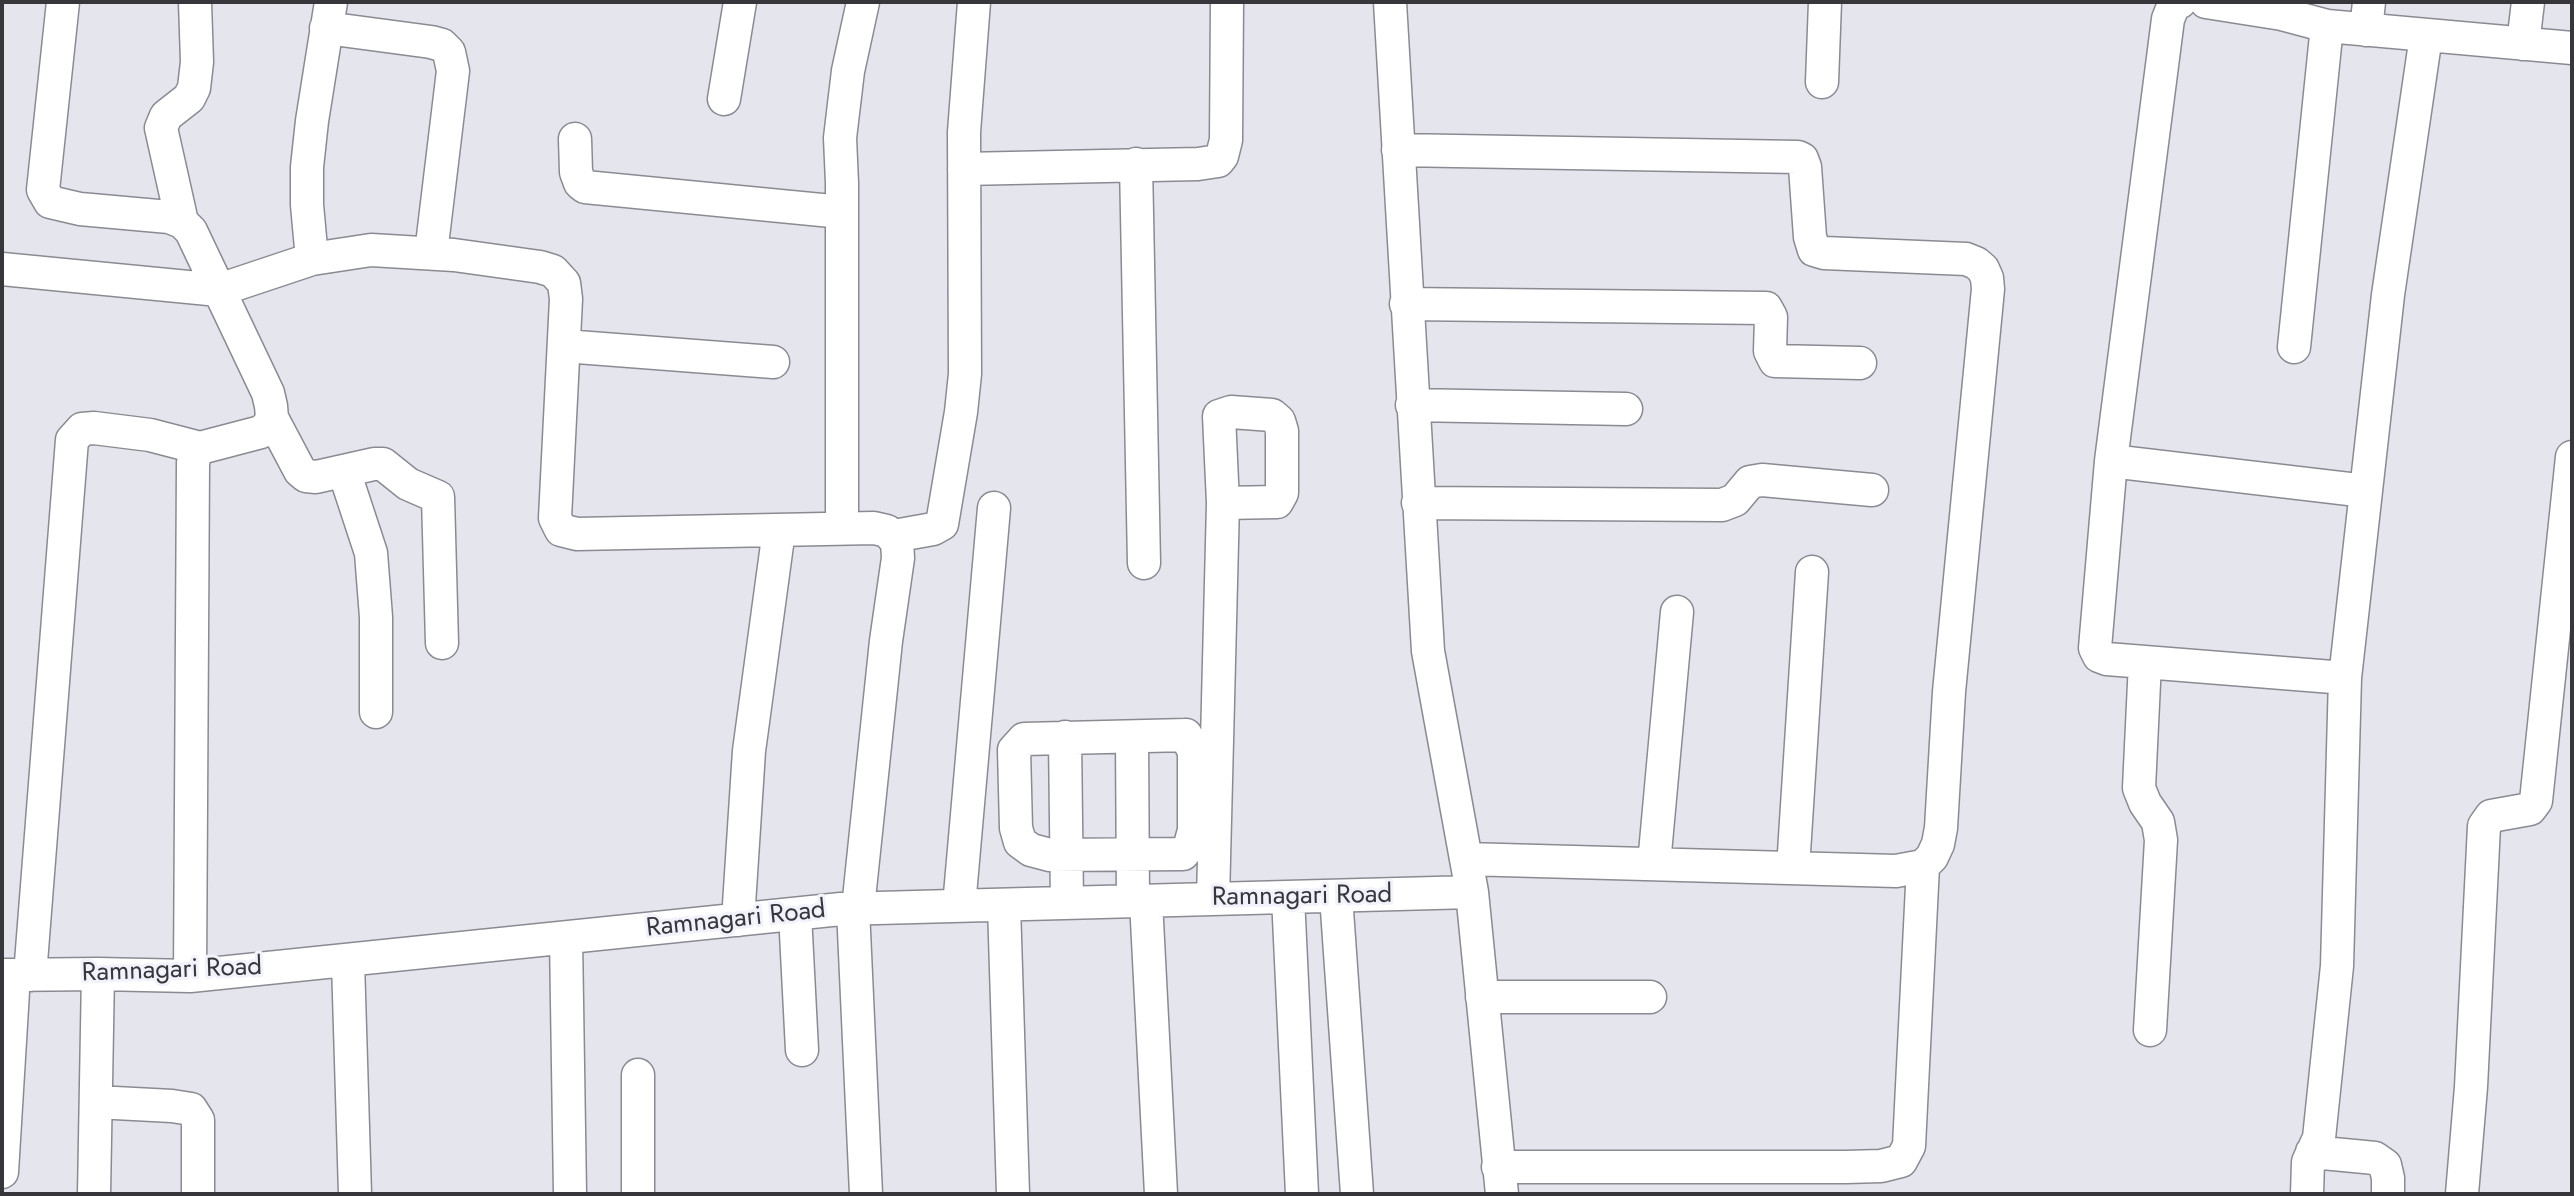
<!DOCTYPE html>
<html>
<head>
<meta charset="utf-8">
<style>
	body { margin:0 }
	#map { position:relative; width:2574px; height:1196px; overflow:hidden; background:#e5e5ee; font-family:Jost,sans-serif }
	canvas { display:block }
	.frame { position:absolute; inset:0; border:4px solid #37373b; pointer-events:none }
</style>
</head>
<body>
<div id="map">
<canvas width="2574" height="1196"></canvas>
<div class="frame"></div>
</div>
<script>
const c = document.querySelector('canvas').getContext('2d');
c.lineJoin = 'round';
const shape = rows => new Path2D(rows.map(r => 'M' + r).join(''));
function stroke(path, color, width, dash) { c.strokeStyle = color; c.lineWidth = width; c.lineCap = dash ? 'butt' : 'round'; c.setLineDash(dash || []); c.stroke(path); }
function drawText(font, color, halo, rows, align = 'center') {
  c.font = font + ' Jost,sans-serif'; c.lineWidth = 6; c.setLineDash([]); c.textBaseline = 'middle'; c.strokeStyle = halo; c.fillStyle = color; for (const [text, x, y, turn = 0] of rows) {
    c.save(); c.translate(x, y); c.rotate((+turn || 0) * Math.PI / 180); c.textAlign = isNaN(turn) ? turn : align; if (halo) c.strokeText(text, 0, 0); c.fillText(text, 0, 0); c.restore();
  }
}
const minor = shape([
	[63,2,43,190,50,202,80,209,169,217,182,222,191,231,268,393,271,406,272,418,268,426,261,432,200,448,195,454,193,463,190,976],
	[1390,2,1428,651,1472,892,1502,1194],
	[2180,2,2174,4,2168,19,2111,461,2095,648,2099,656,2107,659,2345,678],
	[2206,2,2282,14,2327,26,2572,48],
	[326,28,431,42,442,45,449,52,453,71,431,253],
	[2366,30,2369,2],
	[2523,44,2528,2],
	[1822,82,1825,2],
	[724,99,740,2],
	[575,139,576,172,580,183,585,187,842,212],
	[1398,150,1798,157,1802,159,1805,167,1810,237,1814,250,1824,253,1966,259,1976,263,1983,269,1987,278,1988,289,1949,692,1941,828,1938,844,1932,857,1923,866,1896,871,1466,859],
	[1136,164,1144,563],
	[964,169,1198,164,1218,161,1222,156,1226,140,1227,2],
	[182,222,161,128,166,116,189,98,194,88,197,62,195,2],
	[312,259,307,205,307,167,312,121,331,2],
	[2,269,219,290,312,259,371,250,454,255,540,267,553,271,564,283,566,299,555,518,561,530,577,534,874,528,887,531,897,542,898,558,886,641,858,908],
	[1406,304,1766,308,1771,317,1770,351,1775,361,1860,363],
	[564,346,773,362],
	[2294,347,2327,26],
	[1412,405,1626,409],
	[272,418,300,471,306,476,316,477,374,464,383,464,408,484,438,497,442,643],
	[2111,461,2366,491],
	[344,471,371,553,376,617,376,712],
	[1418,503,1722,505,1735,500,1750,482,1762,480,1872,490],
	[842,528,842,183,840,138,848,71,863,2],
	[894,536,933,529,942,524,961,412,965,374,964,132,974,2],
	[2145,662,2139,788,2145,803,2158,822,2161,840,2150,1030],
	[1186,735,1194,752,1194,830,1190,845,1183,854,1050,855,1031,850,1020,842,1016,828,1014,750,1024,739,1186,735],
	[1065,737,1067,903],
	[1132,737,1133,901],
	[1654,864,1677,612],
	[1793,868,1812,572],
	[1336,896,1357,1194],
	[1288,897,1302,1194],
	[1213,899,1223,503,1219,416,1231,412,1272,415,1279,421,1282,431,1282,493,1277,502,1223,503],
	[1146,901,1161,1194],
	[1004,905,1013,1194],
	[959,906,994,508],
	[853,909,866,1194],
	[795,914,802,1050],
	[738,920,749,751,779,530],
	[566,938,570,1194],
	[348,962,355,1194],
	[2,975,98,974,190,976,841,909,1472,892],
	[30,975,72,440,82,429,94,428,150,435,200,448],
	[1482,997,1650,997],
	[96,1102,172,1106,191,1109,198,1120,198,1194],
	[2312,1152,2375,1158,2385,1165,2388,1178,2388,1194],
	[1498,1167,1846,1167,1881,1166,1901,1161,1909,1146,1923,866],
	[2,1172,14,975],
	[94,1194,98,974],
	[638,1194,638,1075],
	[2307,1194,2308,1162,2319,1138,2337,966,2345,678,2388,295,2426,36],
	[2462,1194,2471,1087,2484,826,2491,816,2530,809,2536,801,2572,457]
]);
stroke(minor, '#8a8a93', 35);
stroke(minor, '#fff', 32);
drawText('26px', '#37373b', '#f2f2fc', [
	["Ramnagari Road",1302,897,-1],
	["Ramnagari Road",736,920,-6],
	["Ramnagari Road",172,971,-2]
]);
</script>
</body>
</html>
